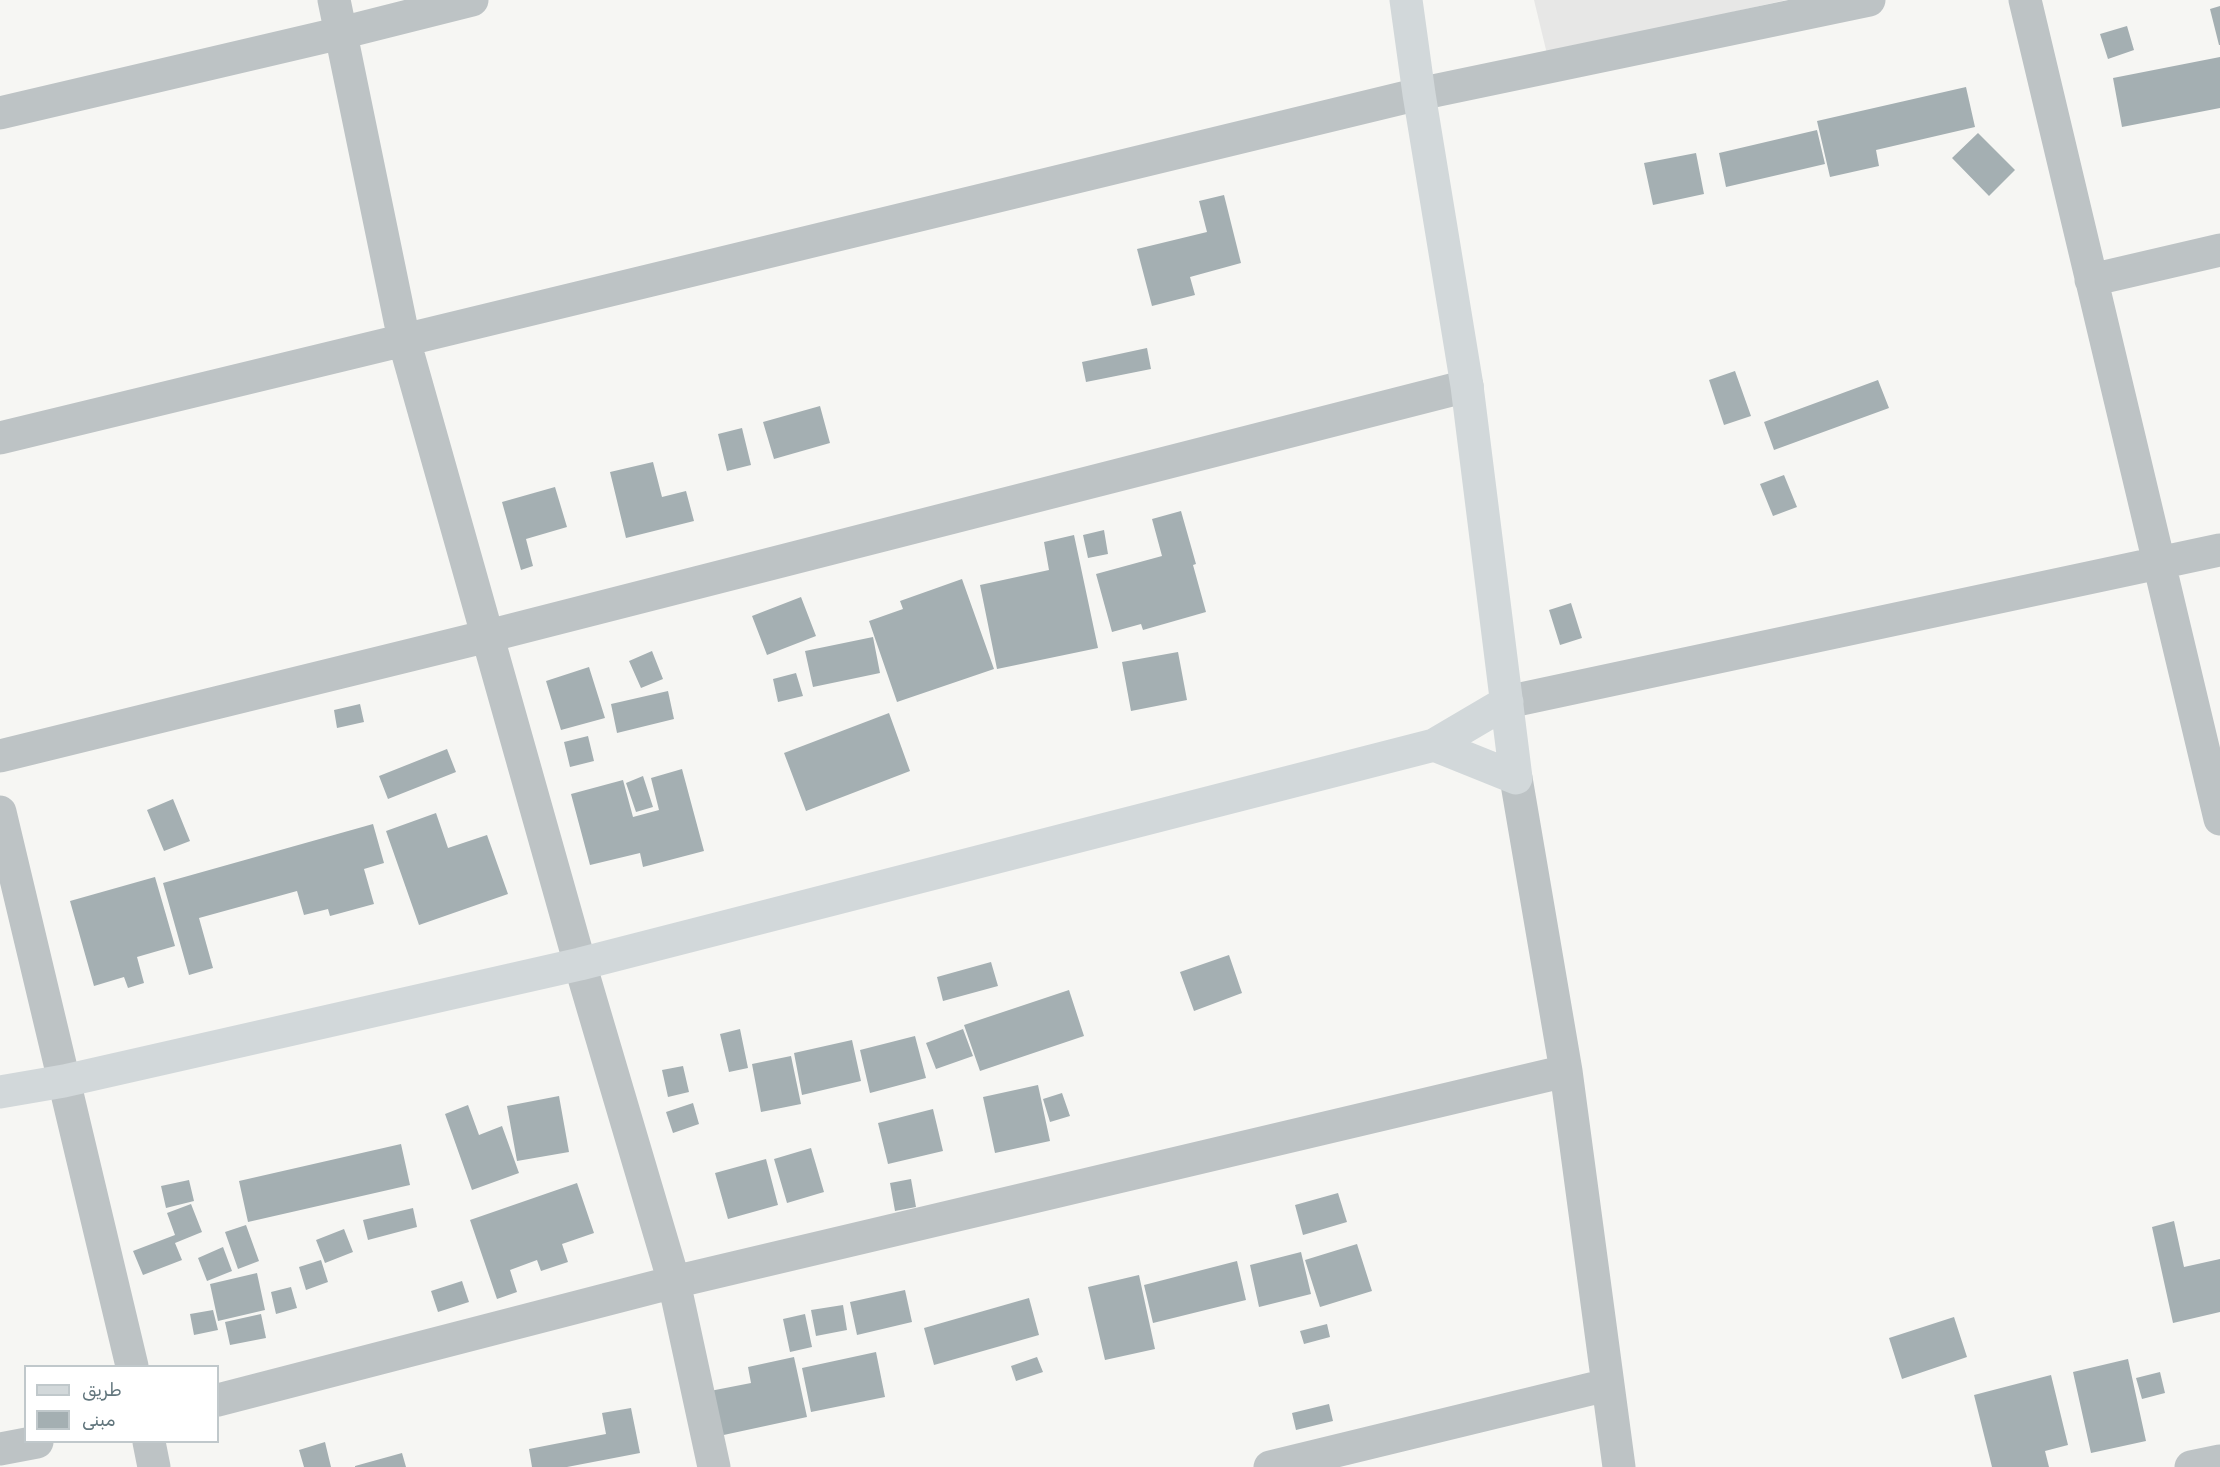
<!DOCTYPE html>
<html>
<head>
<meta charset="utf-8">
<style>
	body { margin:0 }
	#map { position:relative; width:2220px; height:1467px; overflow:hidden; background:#f6f6f3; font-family:Rubik,Vazirmatn,sans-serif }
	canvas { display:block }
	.legend { position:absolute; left:24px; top:1365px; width:195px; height:78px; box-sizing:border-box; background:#fff; border:2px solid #c0c8cb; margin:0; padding:8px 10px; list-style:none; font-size:18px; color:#62767d }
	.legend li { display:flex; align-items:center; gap:12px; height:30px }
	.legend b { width:30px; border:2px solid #c0c8cb }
</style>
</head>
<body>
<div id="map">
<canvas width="2220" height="1467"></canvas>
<ul class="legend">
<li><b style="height:8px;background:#d2d8da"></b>طريق</li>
<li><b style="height:16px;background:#a4afb2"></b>مبنى</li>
</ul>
</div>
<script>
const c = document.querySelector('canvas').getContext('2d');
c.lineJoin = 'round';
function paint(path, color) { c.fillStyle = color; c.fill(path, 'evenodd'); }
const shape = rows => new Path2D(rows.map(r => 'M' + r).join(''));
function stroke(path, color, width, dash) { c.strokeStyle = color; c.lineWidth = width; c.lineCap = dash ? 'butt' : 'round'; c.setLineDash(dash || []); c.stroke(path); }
paint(shape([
	[1534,0,1786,0,1547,54]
]), '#e7e7e6');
paint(shape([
	[2220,6,2220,45,2219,45,2210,9],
	[2127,26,2134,50,2108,59,2100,34],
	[2220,57,2220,108,2122,127,2113,78],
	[1966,87,1975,127,1876,150,1879,166,1830,177,1817,121],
	[1817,130,1825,164,1726,187,1719,153],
	[1978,133,2015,170,1989,196,1952,158],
	[1696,153,1704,194,1653,205,1644,163],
	[1224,195,1241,263,1190,277,1195,295,1152,306,1137,249,1207,232,1199,201],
	[1147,348,1151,369,1086,382,1082,362],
	[1735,371,1751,416,1724,425,1709,380],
	[1878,380,1889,408,1774,450,1764,422],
	[820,406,830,443,774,459,763,422],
	[742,428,751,465,727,471,718,434],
	[653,462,662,497,686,491,694,521,626,538,610,472],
	[1784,475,1797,507,1773,516,1760,484],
	[555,487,567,527,526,539,533,566,521,570,502,502],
	[1181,511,1196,564,1193,565,1206,612,1143,630,1141,624,1112,632,1096,574,1162,556,1152,519],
	[1104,530,1108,554,1088,558,1083,535],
	[1074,535,1098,648,997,669,980,585,1049,570,1044,542],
	[962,579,994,669,897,702,869,621,903,609,900,601],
	[801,597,816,636,767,655,752,616],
	[1571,603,1582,638,1560,645,1549,610],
	[873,637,880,673,813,687,805,651],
	[652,651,663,679,641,688,629,661],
	[1178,652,1187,700,1131,711,1122,662],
	[589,667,605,718,561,730,546,681],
	[796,673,803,696,778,702,773,679],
	[668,691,674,719,617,733,611,704],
	[360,704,364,722,337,728,334,710],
	[889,713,910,771,806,811,784,753],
	[588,736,594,761,570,767,564,742],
	[447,749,456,772,388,799,379,776],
	[682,769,704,851,643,867,640,853,590,865,571,794,623,780,633,817,659,810,651,778],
	[643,776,653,807,636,812,626,783],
	[173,799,190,841,164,851,147,810],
	[436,813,448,848,487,835,508,894,419,925,386,831],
	[373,824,384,863,364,869,374,904,330,916,328,909,304,915,297,891,199,918,213,968,189,975,163,883],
	[155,877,175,946,137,957,144,983,128,988,124,977,94,986,70,901],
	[1229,955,1242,993,1194,1011,1180,972],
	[991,962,998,986,943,1001,937,977],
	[1069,990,1084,1036,980,1071,964,1025],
	[740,1029,748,1068,729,1072,720,1034],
	[963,1029,973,1056,936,1069,926,1043],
	[915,1036,926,1078,870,1093,860,1050],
	[852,1040,861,1081,802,1095,794,1053],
	[791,1056,801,1104,761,1112,752,1064],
	[683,1066,689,1092,668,1097,662,1070],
	[1038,1085,1050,1141,995,1153,983,1097],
	[1062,1093,1070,1116,1050,1122,1043,1099],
	[559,1096,569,1152,517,1161,507,1106],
	[693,1103,699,1124,673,1133,666,1112],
	[468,1105,479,1135,502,1126,519,1173,472,1190,445,1114],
	[933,1109,943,1151,888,1164,878,1123],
	[401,1144,410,1185,248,1222,239,1181],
	[811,1148,824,1192,787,1203,774,1159],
	[766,1159,778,1205,728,1219,715,1173],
	[911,1179,916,1207,895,1211,890,1183],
	[189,1180,194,1201,166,1208,161,1186],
	[577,1183,594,1233,562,1244,568,1262,541,1271,537,1260,510,1270,517,1292,497,1299,470,1220],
	[1338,1193,1347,1222,1303,1235,1295,1205],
	[191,1204,202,1232,175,1243,182,1260,143,1275,133,1251,175,1235,167,1213],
	[413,1208,417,1227,368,1240,363,1220],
	[2174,1221,2184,1267,2220,1259,2220,1312,2173,1323,2152,1227],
	[246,1225,259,1261,238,1269,225,1232],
	[344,1229,353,1252,325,1263,316,1240],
	[1357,1244,1372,1291,1320,1307,1305,1260],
	[223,1247,232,1271,207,1281,198,1258],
	[1301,1252,1311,1294,1259,1307,1250,1265],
	[321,1260,328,1282,306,1290,299,1267],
	[1237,1261,1246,1300,1153,1323,1144,1285],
	[257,1273,265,1310,218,1321,210,1284],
	[1139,1275,1155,1349,1105,1360,1088,1287],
	[462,1281,469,1302,438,1312,431,1291],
	[291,1287,297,1308,276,1314,271,1292],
	[905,1290,912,1322,857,1335,850,1302],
	[1029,1298,1039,1335,934,1365,924,1328],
	[843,1305,847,1330,816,1336,811,1310],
	[213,1310,218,1330,194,1335,190,1314],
	[261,1314,266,1338,230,1345,225,1322],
	[805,1314,812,1347,790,1352,783,1319],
	[1954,1317,1967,1357,1902,1379,1889,1338],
	[1327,1324,1330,1337,1304,1344,1300,1331],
	[876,1352,885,1397,811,1412,802,1368],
	[794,1357,807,1417,719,1436,710,1391,751,1383,748,1367],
	[1037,1357,1043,1372,1016,1381,1011,1366],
	[2128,1359,2146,1441,2091,1453,2073,1372],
	[2160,1372,2165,1393,2142,1399,2136,1378],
	[2051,1375,2068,1445,2045,1451,2049,1467,1992,1467,1974,1395],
	[1329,1404,1333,1421,1296,1430,1292,1413],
	[631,1408,640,1453,567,1467,532,1467,529,1449,606,1434,602,1413],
	[325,1442,331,1467,304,1467,299,1450],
	[402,1453,406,1467,355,1467,355,1466]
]), '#a4afb2');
stroke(shape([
	[334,0,404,340,580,964,674,1282,714,1467],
	[2025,0,2220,819],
	[0,113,341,33,472,0],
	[2091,280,2220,250],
	[0,438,1419,94,1869,0],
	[1507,702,2220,550],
	[0,756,488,636,1467,386],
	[1516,778,1566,1071,1619,1467],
	[0,812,132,1366],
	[218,1400,674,1282,1566,1071],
	[149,1442,154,1467],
	[0,1449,37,1442],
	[1270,1467,1607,1385],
	[2191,1467,2220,1461]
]), '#bdc3c5', 33);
stroke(shape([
	[1406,0,1419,94,1467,386,1516,778,1434,745],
	[0,1092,64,1081,580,964,1434,745,1507,702]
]), '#d2d8da', 33);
</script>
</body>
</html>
